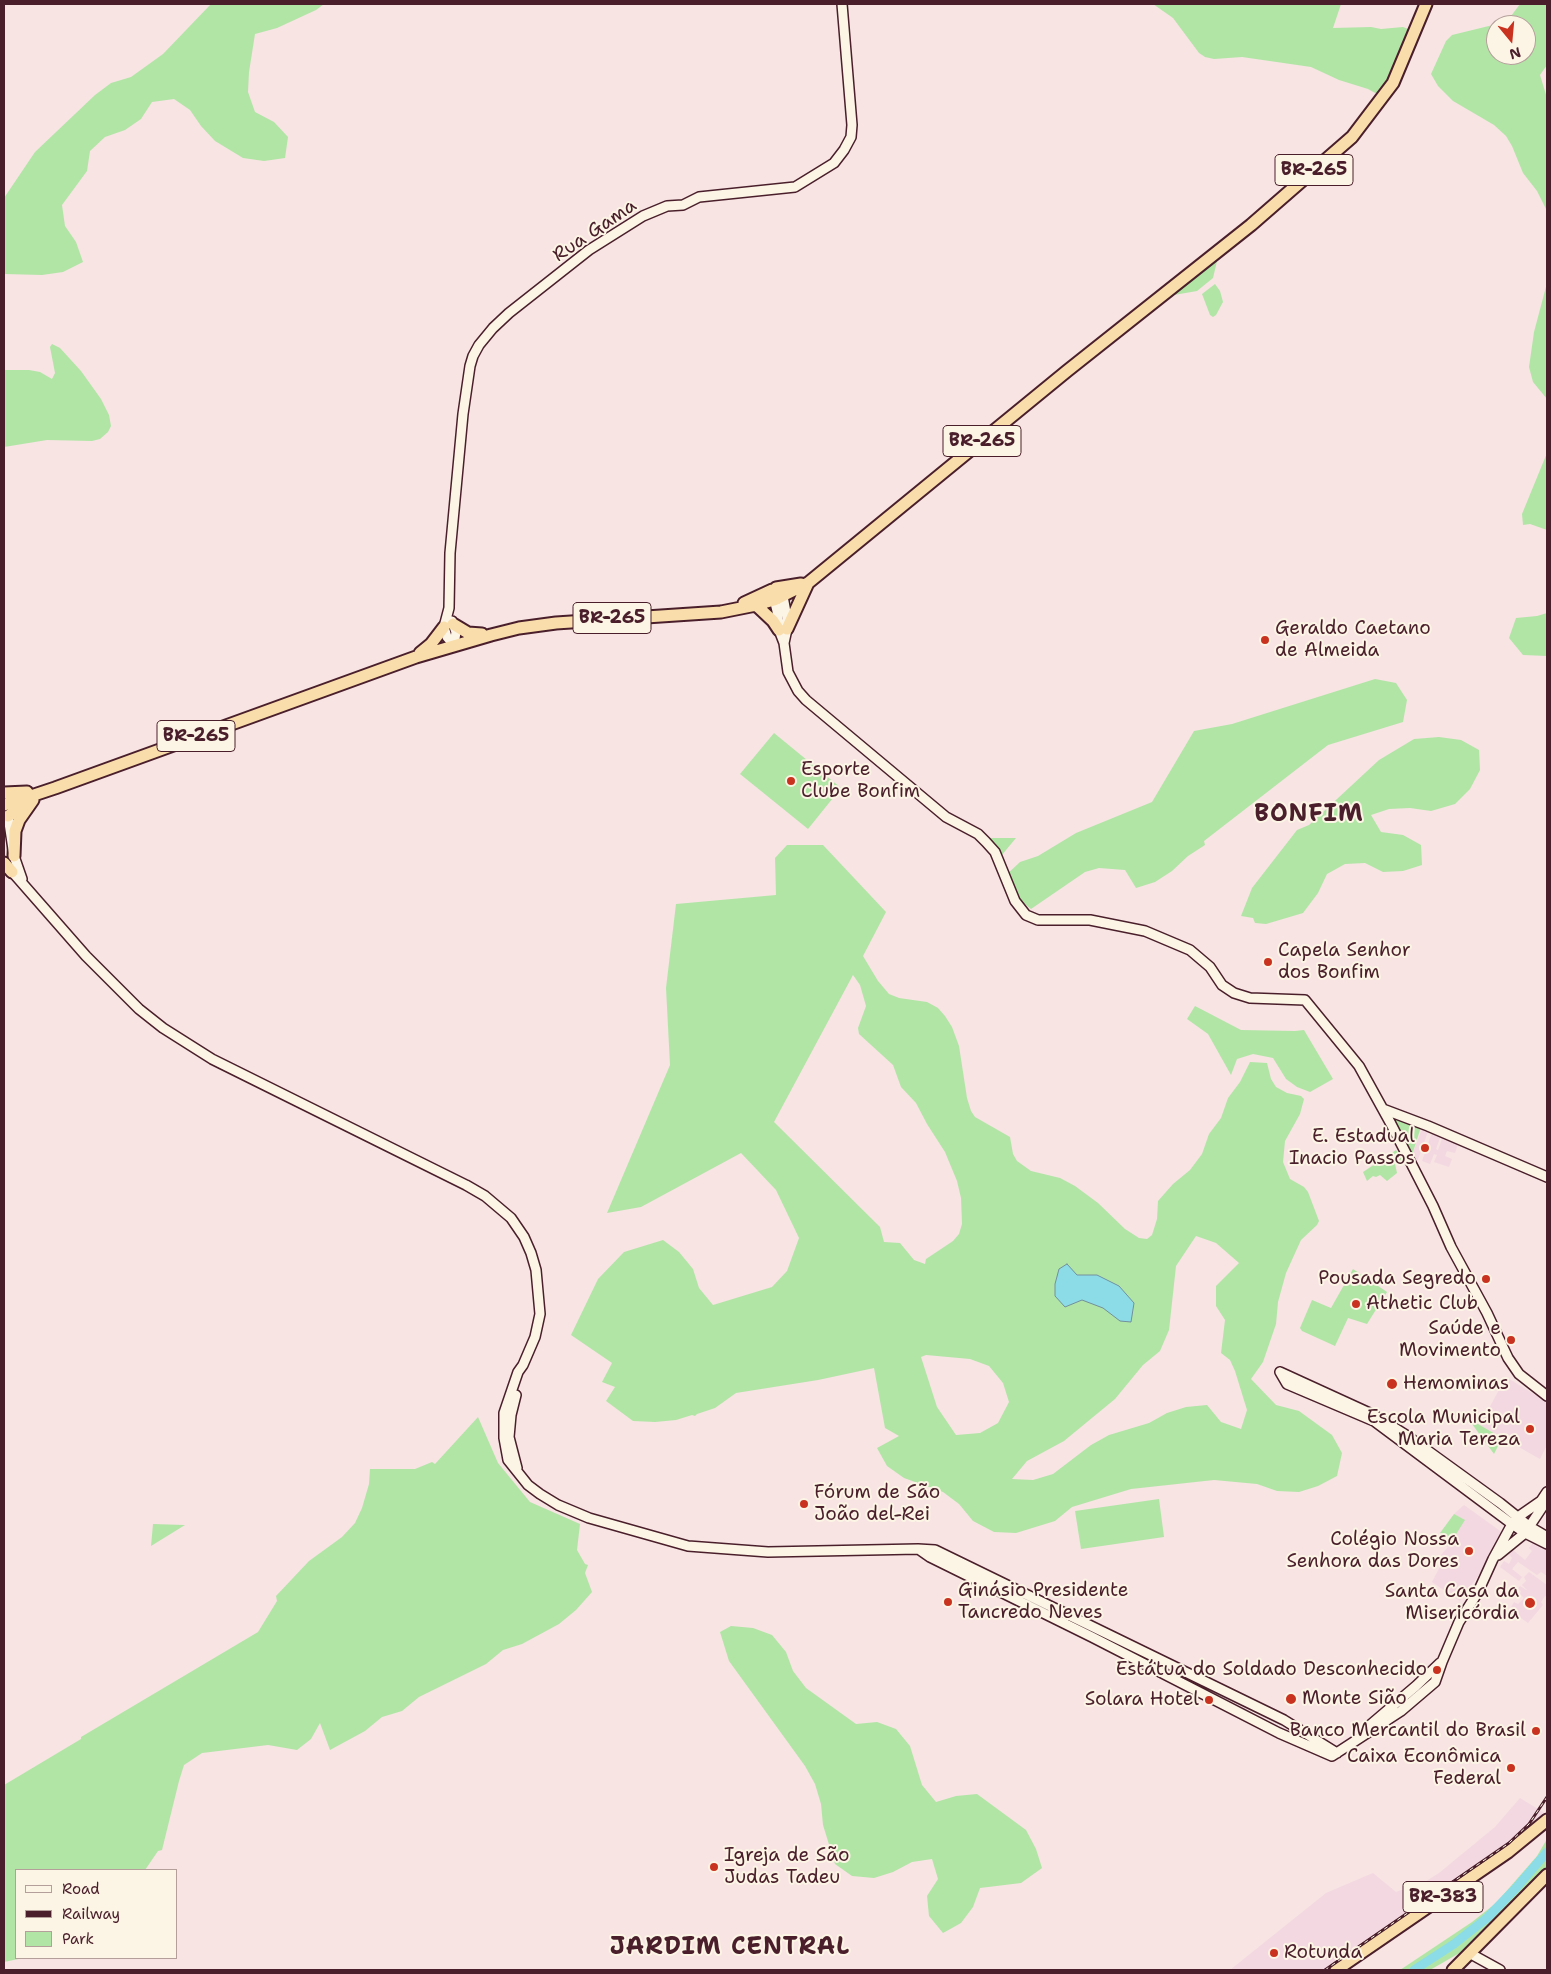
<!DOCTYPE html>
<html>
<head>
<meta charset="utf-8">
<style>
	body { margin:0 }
	#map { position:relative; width:1551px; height:1974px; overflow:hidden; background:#f7e4e3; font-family:"Shantell Sans",sans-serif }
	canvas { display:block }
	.frame { position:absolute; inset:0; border:5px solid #4a1f2b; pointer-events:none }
	.legend { position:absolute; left:15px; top:1869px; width:162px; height:90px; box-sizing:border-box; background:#fcf5e5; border:1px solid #b59f9b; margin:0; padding:6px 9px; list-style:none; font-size:15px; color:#4a1f2b }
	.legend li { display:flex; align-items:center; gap:10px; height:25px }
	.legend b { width:25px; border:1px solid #b59f9b }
	.north { position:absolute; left:1486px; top:15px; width:50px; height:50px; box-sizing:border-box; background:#fcf5e5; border:1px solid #b59f9b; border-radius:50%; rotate:163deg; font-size:14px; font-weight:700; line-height:20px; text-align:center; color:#4a1f2b }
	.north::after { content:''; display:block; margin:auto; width:18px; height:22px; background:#c8321e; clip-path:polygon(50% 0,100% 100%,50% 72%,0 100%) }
</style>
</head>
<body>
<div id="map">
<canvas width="1551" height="1974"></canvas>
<div class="frame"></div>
<ul class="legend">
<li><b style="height:6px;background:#fcf5e5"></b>Road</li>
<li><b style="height:6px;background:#4a1f2b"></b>Railway</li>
<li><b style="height:14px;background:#b1e5a6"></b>Park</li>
</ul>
<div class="north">N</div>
</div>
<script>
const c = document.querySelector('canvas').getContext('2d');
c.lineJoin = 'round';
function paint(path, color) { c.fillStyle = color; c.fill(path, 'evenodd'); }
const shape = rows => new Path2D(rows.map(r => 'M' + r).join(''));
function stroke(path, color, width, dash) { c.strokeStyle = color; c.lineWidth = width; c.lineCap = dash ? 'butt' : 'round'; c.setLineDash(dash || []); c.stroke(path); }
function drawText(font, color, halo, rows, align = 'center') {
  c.font = font + ' "Shantell Sans",sans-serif'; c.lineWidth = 4; c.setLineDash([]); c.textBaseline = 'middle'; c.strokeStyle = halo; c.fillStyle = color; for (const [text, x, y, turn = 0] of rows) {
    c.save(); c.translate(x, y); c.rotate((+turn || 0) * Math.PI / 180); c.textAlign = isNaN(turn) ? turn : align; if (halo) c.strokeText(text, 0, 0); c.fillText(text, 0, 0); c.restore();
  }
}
paint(shape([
	[1422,1129,1428,1131,1423,1146,1427,1147,1432,1132,1441,1135,1436,1149,1438,1150,1442,1139,1458,1144,1455,1153,1447,1151,1445,1156,1452,1159,1449,1167,1434,1162,1437,1155,1434,1154,1430,1164,1422,1161,1426,1150,1422,1149,1415,1167,1411,1158],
	[1506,1377,1547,1402,1547,1445,1540,1459,1480,1425],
	[1464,1505,1503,1533,1486,1565,1460,1601,1432,1582,1444,1559,1441,1555,1448,1547,1436,1540,1455,1513],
	[1537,1537,1547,1544,1547,1576,1541,1572,1537,1575,1518,1562,1512,1569,1522,1577,1519,1581,1500,1567,1504,1561,1509,1564,1512,1558,1509,1554,1513,1550,1525,1560,1532,1551,1529,1548],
	[1529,1572,1547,1585,1547,1597,1545,1596,1541,1602,1543,1605,1528,1623,1514,1613,1513,1614,1509,1611,1514,1602,1518,1604,1524,1598,1520,1594,1521,1591,1518,1589,1520,1586,1528,1591,1522,1585,1526,1581,1524,1577],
	[1520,1798,1546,1814,1522,1837,1327,1970,1230,1970,1326,1893,1373,1873,1396,1892,1425,1882,1439,1873,1495,1827]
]), '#f3d8e1');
paint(shape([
	[211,4,324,4,316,10,277,28,255,34,249,72,248,92,255,112,274,122,288,137,285,158,264,161,243,158,215,141,201,126,190,110,174,99,152,102,141,119,125,130,105,137,90,151,87,171,62,205,65,226,76,242,83,262,63,272,42,275,4,274,4,198,35,152,95,95,111,83,131,77,163,54],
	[1153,4,1341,4,1333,28,1371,27,1381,29,1403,27,1408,29,1409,36,1403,56,1381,93,1377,94,1368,89,1339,80,1311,67,1242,57,1214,59,1205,57,1199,53,1173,18],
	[1520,4,1547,4,1547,65,1540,75,1547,98,1547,211,1537,191,1523,173,1512,146,1506,136,1494,125,1453,101,1438,86,1431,74,1446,41,1452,35,1497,24,1511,16],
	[1496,25,1526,25,1526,55,1496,55],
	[1218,257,1213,278,1197,291,1168,296],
	[1547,283,1547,399,1533,382,1529,367,1534,332],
	[1215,284,1220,291,1223,302,1216,315,1213,317,1210,315,1202,294],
	[52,344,60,348,81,371,101,399,109,415,111,426,108,432,100,439,92,441,47,440,4,447,4,370,29,370,40,372,52,379,55,373,50,347],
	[1547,453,1547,530,1530,524,1523,525,1522,514],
	[1547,613,1547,656,1523,655,1509,638,1516,618,1537,616],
	[1375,679,1396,683,1407,700,1403,722,1328,745,1204,841,1205,845,1188,856,1172,871,1155,882,1136,888,1125,870,1099,868,1085,872,1031,909,1021,901,1003,878,1020,862,1038,856,1076,833,1152,802,1194,731,1232,724],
	[774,733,841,788,808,829,740,774],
	[1439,737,1461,740,1479,750,1480,770,1470,789,1455,804,1431,811,1410,808,1389,809,1371,815,1381,832,1403,835,1421,845,1422,865,1403,871,1383,872,1365,863,1345,864,1327,874,1318,893,1303,913,1266,924,1255,923,1253,918,1241,916,1252,888,1297,830,1309,825,1379,760,1414,739],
	[989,838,1016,838,1001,856,999,848],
	[787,845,823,845,886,912,863,956,878,981,889,994,899,998,927,1002,938,1008,945,1016,952,1027,959,1046,967,1098,971,1111,975,1117,1010,1137,1013,1154,1017,1161,1031,1171,1060,1178,1075,1186,1098,1203,1125,1229,1139,1238,1147,1239,1152,1235,1157,1219,1158,1201,1173,1184,1190,1170,1202,1154,1209,1134,1221,1118,1228,1098,1240,1082,1250,1062,1267,1063,1271,1079,1276,1087,1287,1093,1301,1096,1304,1099,1300,1114,1285,1141,1283,1162,1290,1179,1304,1187,1308,1192,1319,1221,1317,1225,1301,1240,1286,1273,1278,1302,1276,1324,1263,1362,1251,1379,1276,1405,1299,1411,1332,1435,1342,1453,1337,1476,1318,1486,1299,1492,1277,1491,1257,1484,1214,1480,1131,1489,1072,1507,1055,1521,1016,1533,994,1532,973,1521,959,1504,943,1492,904,1478,887,1466,877,1448,899,1436,885,1428,874,1368,818,1380,736,1393,715,1408,697,1414,695,1416,692,1415,676,1420,655,1422,633,1421,606,1401,615,1387,602,1382,612,1363,571,1335,598,1279,624,1252,663,1240,679,1252,693,1269,699,1288,713,1305,772,1287,787,1271,799,1238,776,1190,741,1153,641,1207,607,1213,670,1065,666,988,676,904,776,895,775,858],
	[853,975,860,985,866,1006,858,1028,859,1034,893,1065,901,1087,916,1103,927,1124,945,1152,957,1181,961,1198,962,1224,959,1234,953,1241,926,1259,925,1264,914,1260,900,1243,884,1242,880,1227,774,1122],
	[1196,1236,1216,1243,1239,1263,1216,1286,1216,1306,1225,1320,1221,1353,1230,1360,1235,1371,1247,1410,1241,1429,1221,1422,1207,1405,1186,1407,1167,1413,1149,1423,1109,1435,1091,1445,1053,1474,1033,1480,1012,1479,1027,1461,1064,1441,1115,1399,1143,1365,1160,1351,1169,1330,1176,1266],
	[926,1355,970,1359,989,1366,1003,1383,1009,1402,998,1423,980,1433,956,1435,937,1407,921,1357],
	[1195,1006,1241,1030,1295,1031,1304,1030,1333,1079,1310,1092,1297,1087,1286,1079,1273,1058,1253,1054,1237,1059,1231,1075,1208,1034,1187,1019],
	[1397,1116,1421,1127,1411,1158,1392,1117],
	[1396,1150,1402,1160,1395,1164,1397,1173,1387,1181,1380,1175,1376,1177,1373,1176,1367,1181,1363,1172],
	[1353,1269,1387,1292,1367,1324,1348,1318,1335,1346,1302,1331,1300,1328,1312,1300,1331,1308],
	[478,1417,498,1463,530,1502,580,1524,577,1550,585,1564,588,1565,585,1573,592,1592,576,1610,559,1624,522,1644,503,1650,486,1664,419,1697,402,1711,382,1717,365,1731,330,1750,320,1723,311,1739,297,1750,268,1745,202,1753,184,1765,179,1781,162,1850,158,1851,145,1870,16,1870,16,1958,23,1958,4,1962,4,1785,81,1739,81,1737,258,1632,277,1601,276,1596,309,1561,342,1537,355,1523,362,1508,369,1484,370,1469,415,1469,432,1462,435,1464],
	[1473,1421,1502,1438,1494,1454,1472,1424],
	[1159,1499,1164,1537,1081,1549,1075,1511],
	[1454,1514,1465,1520,1453,1539,1440,1533],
	[153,1524,184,1525,185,1525,151,1546],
	[731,1626,753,1628,772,1635,786,1652,793,1671,806,1688,856,1724,877,1722,896,1729,910,1746,922,1785,936,1802,956,1796,977,1794,1026,1830,1036,1849,1042,1868,1021,1883,980,1888,973,1907,961,1923,943,1933,929,1916,927,1896,938,1879,932,1859,912,1862,893,1872,874,1878,852,1876,835,1864,823,1825,821,1804,815,1784,805,1766,729,1661,720,1632],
	[1547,1839,1547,1867,1517,1902,1490,1928,1463,1951,1430,1970,1400,1970,1472,1922,1496,1903,1537,1856]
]), '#b1e5a6');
const water = shape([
	[1067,1264,1077,1275,1097,1275,1119,1286,1134,1303,1131,1322,1120,1321,1103,1308,1082,1300,1065,1307,1055,1296,1055,1284,1059,1269,1067,1264]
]);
paint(water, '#8cdce7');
stroke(water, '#72909c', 1);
stroke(shape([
	[1414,1970,1454,1944,1487,1918,1516,1888,1547,1852]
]), '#8cdce7', 9);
const secondary = shape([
	[779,591,783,596,787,618,787,629,784,643],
	[773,595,777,611,779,630,784,643,788,672,798,691,806,700,946,817,978,834,986,842,995,852,1015,901,1026,915,1038,920,1090,920,1145,931,1190,950,1210,967,1222,985,1234,993,1250,998,1305,1000,1359,1066,1391,1124,1433,1206,1451,1247,1487,1313,1508,1358,1519,1374,1547,1396],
	[452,621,456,632,454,645],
	[454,645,447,637,444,627,449,608,450,553,463,414,470,366,473,356,479,345,493,328,509,313,589,250,643,216,667,206,683,205,699,197,795,187,834,163,844,150,851,137,852,125,842,4],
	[8,816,14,856,22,879],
	[8,867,86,956,139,1009,163,1028,212,1059,466,1185,485,1196,511,1218,524,1237,531,1253,536,1270,540,1314,535,1337,523,1365,518,1372,504,1413,504,1438,508,1460,528,1485,540,1494,558,1505,589,1518,688,1546,768,1552,918,1549,935,1550,1284,1720,1337,1753],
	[1383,1109,1428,1126,1547,1177],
	[1280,1372,1287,1384,1374,1421,1512,1524,1525,1533,1547,1544],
	[1280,1372,1374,1415,1406,1435,1500,1503,1530,1527,1547,1537],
	[516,1395,511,1415,509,1437,517,1468],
	[920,1550,930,1557,1092,1637,1279,1733,1332,1756,1401,1711,1435,1682,1442,1662,1459,1622,1478,1592,1493,1559,1512,1524,1518,1517,1541,1501,1547,1492],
	[1498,1555,1525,1533,1547,1500],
	[1369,1726,1416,1686,1440,1663],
	[1471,1954,1500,1970]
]);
const highway = shape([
	[776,588,801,584],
	[744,603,772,590],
	[756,605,773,621,779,630],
	[453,624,468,633,482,634],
	[787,629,808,583],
	[420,653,431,644,444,627],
	[4,793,27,792],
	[4,805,55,788,416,657,491,635,519,628,556,623,721,612,756,605,774,600,808,583,1067,371,1251,225,1352,137,1393,83,1426,4],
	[8,816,28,803],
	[14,856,15,831,19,820,33,800],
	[4,863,12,872],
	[1336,1970,1508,1852,1547,1820],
	[1453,1970,1547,1875]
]);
stroke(secondary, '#4a1f2b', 12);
stroke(highway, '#4a1f2b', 15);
stroke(secondary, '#fcf5e5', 9);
stroke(highway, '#f9deab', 11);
const rail = shape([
	[1325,1970,1509,1843,1529,1824,1547,1797]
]);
stroke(rail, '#4a1f2b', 3);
stroke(rail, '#fcf5e5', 1, [4]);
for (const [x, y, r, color] of [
	[1265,640,5,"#c8321e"],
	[791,781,5,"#c8321e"],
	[1268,962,5,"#c8321e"],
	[1425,1148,5,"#c8321e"],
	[1486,1279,5,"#c8321e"],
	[1356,1304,5,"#c8321e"],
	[1511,1340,5,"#c8321e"],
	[1392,1384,6,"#c8321e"],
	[1530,1429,5,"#c8321e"],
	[804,1504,5,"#c8321e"],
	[1469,1551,5,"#c8321e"],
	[948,1602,5,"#c8321e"],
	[1530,1603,6,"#c8321e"],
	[1437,1670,5,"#c8321e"],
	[1291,1699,6,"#c8321e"],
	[1209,1700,5,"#c8321e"],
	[1536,1731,5,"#c8321e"],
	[1511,1768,5,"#c8321e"],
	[714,1867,5,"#c8321e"],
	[1274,1953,5,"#c8321e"]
]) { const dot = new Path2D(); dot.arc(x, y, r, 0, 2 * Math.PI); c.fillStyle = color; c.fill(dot); stroke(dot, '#fcf5e5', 2); }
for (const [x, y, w] of [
	[1314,170,78],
	[982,441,78],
	[612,618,78],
	[196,736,78],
	[1443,1897,80]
]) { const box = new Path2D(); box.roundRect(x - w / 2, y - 15.5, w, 31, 4); c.fillStyle = '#fcf5e5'; c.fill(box); stroke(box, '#4a1f2b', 1); }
drawText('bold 18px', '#4a1f2b', null, [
	["BR-265",1314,170],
	["BR-265",982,441],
	["BR-265",612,618],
	["BR-265",196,736],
	["BR-383",1443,1897]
]);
drawText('19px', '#4a1f2b', '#fcf5e5', [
	["Rua Gama",595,231,-34]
]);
drawText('19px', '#4a1f2b', '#fcf5e5', [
	["Geraldo Caetano",1275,629],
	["de Almeida",1275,651],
	["Esporte",801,770],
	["Clube Bonfim",801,792],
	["Capela Senhor",1278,951],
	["dos Bonfim",1278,973],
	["E. Estadual",1415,1137,"right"],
	["Inacio Passos",1415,1159,"right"],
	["Pousada Segredo",1476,1279,"right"],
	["Athetic Club",1366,1304],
	["Saúde e",1501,1329,"right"],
	["Movimento",1501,1351,"right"],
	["Hemominas",1403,1384],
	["Escola Municipal",1520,1418,"right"],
	["Maria Tereza",1520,1440,"right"],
	["Fórum de São",814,1493],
	["João del-Rei",814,1515],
	["Colégio Nossa",1459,1540,"right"],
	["Senhora das Dores",1459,1562,"right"],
	["Ginásio Presidente",958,1591],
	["Tancredo Neves",958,1613],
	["Santa Casa da",1519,1592,"right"],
	["Misericórdia",1519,1614,"right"],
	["Estátua do Soldado Desconhecido",1427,1670,"right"],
	["Monte Sião",1302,1699],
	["Solara Hotel",1199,1700,"right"],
	["Banco Mercantil do Brasil",1526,1731,"right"],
	["Caixa Econômica",1501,1757,"right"],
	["Federal",1501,1779,"right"],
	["Igreja de São",724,1856],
	["Judas Tadeu",724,1878],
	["Rotunda",1284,1953]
], 'left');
c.letterSpacing = '1px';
drawText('bold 24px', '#4a1f2b', '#fcf5e5', [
	["BONFIM",1309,815],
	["JARDIM CENTRAL",730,1948]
]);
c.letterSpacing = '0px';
</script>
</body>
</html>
